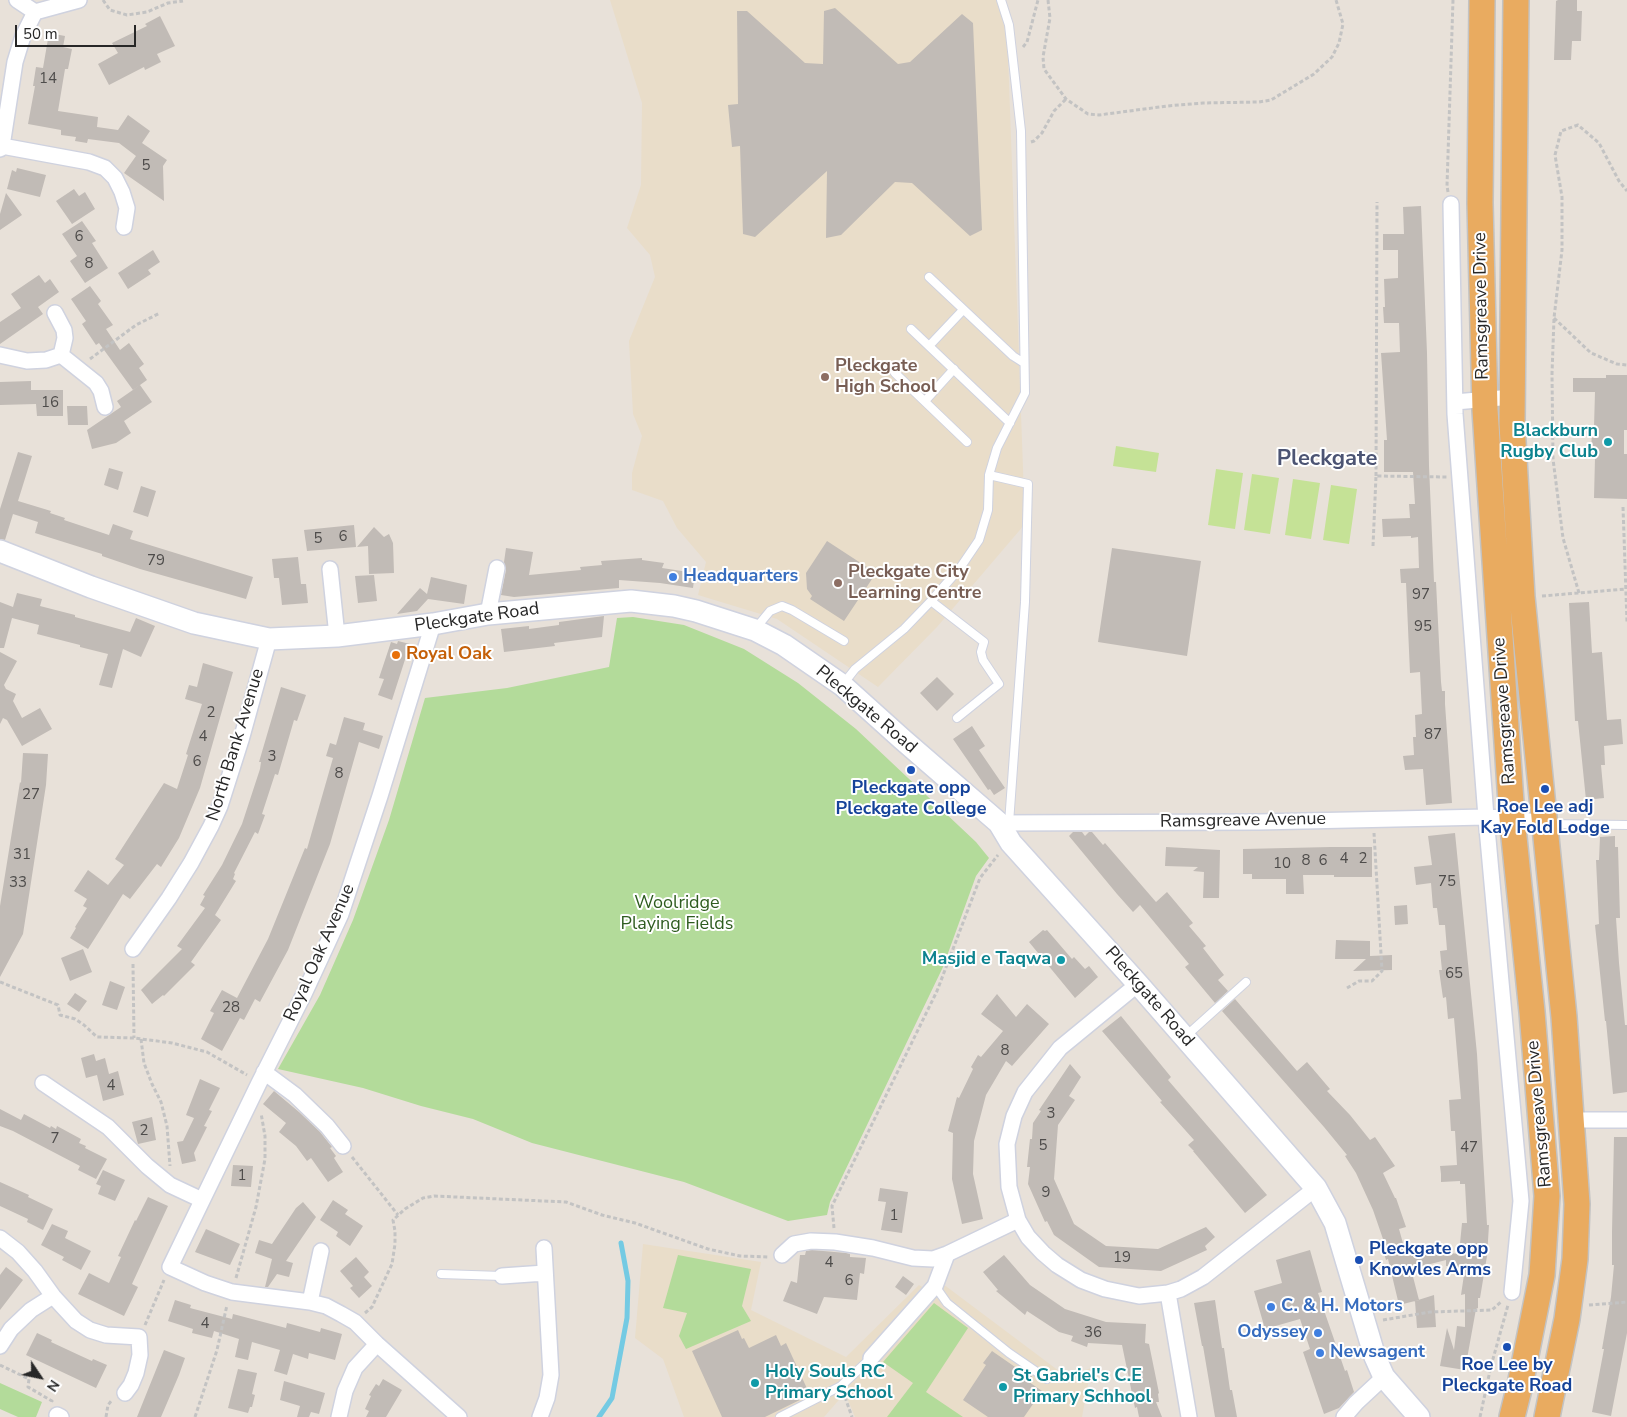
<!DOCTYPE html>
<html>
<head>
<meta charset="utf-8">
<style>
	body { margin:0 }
	#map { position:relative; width:1627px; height:1417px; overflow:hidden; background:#e8e1d9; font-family:"Nunito Sans",sans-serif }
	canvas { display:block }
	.north { position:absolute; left:15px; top:1352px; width:50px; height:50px; -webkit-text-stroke:4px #fff; paint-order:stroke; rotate:124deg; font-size:14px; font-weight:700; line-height:20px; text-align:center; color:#272727 }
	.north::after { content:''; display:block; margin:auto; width:18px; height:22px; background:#272727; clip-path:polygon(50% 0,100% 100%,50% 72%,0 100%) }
	.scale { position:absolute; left:15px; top:25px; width:121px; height:22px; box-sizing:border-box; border:2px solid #272727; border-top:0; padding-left:6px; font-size:15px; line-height:18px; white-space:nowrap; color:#272727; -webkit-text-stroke:4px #fff; paint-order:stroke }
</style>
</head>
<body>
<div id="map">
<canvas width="1627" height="1417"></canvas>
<div class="north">N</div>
<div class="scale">50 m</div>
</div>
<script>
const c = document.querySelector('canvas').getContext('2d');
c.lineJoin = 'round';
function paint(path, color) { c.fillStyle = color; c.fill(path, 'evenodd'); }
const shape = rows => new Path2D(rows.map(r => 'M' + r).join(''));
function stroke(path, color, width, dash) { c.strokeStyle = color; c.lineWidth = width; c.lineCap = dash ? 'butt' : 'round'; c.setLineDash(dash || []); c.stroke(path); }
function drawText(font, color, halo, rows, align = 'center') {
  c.font = font + ' "Nunito Sans",sans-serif'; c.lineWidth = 4; c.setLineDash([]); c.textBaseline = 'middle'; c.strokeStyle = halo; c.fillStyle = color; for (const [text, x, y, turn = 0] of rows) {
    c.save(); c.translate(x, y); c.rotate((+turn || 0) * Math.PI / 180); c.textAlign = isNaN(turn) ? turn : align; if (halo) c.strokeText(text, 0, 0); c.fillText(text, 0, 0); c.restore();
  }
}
paint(shape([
	[610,0,1006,0,1025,524,937,627,878,687,777,619,698,595,706,562,677,528,663,501,632,490,632,473,642,436,633,414,629,341,655,277,650,255,627,228,641,185,642,103],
	[643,1244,761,1262,751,1310,846,1357,919,1285,934,1294,943,1284,1067,1377,1091,1368,1082,1417,855,1417,845,1393,824,1417,684,1417,663,1359,635,1338]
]), '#e9ddc9');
paint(shape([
	[633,617,684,625,744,649,798,683,856,729,976,842,989,858,976,876,943,967,830,1202,827,1215,788,1221,684,1182,532,1143,473,1119,421,1106,363,1088,278,1069,320,995,353,920,389,820,425,698,507,688,609,667,617,618],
	[678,1255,751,1269,742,1306,751,1321,686,1349,679,1336,687,1313,663,1308],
	[934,1303,968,1328,926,1392,963,1417,887,1417,913,1383,883,1362],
	[0,1383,42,1402,36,1417,18,1417,0,1409]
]), '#b3db9a');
paint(shape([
	[1116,446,1159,453,1156,472,1113,466],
	[1216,469,1243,473,1235,529,1208,525],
	[1252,474,1279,478,1270,534,1244,530],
	[1293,479,1320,483,1311,539,1285,535],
	[1331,485,1357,489,1349,544,1323,540]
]), '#c5e296');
stroke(shape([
	[599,1417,612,1398,627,1318,628,1281,621,1243]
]), '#74cae3', 5);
paint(shape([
	[1558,0,1577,0,1577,11,1582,11,1581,41,1572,41,1571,60,1554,60,1556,1],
	[835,8,898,64,910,62,962,14,973,23,982,230,970,236,912,183,895,182,841,235,826,238,827,171,755,237,743,234,740,146,732,147,728,105,738,104,737,11,747,11,805,63,823,64,824,11],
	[160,16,175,46,157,54,161,62,145,70,144,67,109,85,98,64,118,53,112,43,147,26,145,24],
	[49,33,65,36,63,47,72,49,68,69,65,69,58,111,98,117,97,127,118,130,128,115,150,131,142,143,167,160,163,166,164,201,124,173,136,156,119,143,88,139,87,143,75,141,76,137,61,135,61,130,28,124,35,86,33,86,36,67,43,68],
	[17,168,46,175,40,197,7,189,12,170,16,172],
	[74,189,79,196,85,192,95,209,72,224,56,201],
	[6,193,22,215,0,230,0,214],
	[1421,206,1427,353,1429,466,1434,582,1436,582,1441,682,1442,691,1445,691,1445,704,1452,803,1426,805,1423,769,1405,770,1403,756,1414,755,1413,737,1416,737,1415,715,1422,714,1420,672,1410,673,1406,583,1401,583,1400,569,1419,568,1418,537,1411,538,1411,536,1383,537,1382,519,1410,518,1409,504,1415,504,1413,472,1384,472,1384,440,1387,440,1381,353,1400,352,1399,323,1384,323,1383,307,1385,307,1384,279,1398,278,1398,250,1383,250,1383,234,1404,234,1403,207],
	[82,221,96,241,92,243,108,268,85,283,70,261,77,256,62,234],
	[153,250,160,262,148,270,151,274,128,289,118,273],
	[39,275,45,283,50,279,59,292,38,307,43,314,0,344,0,322,21,308,11,294],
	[90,286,101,301,98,304,113,325,106,329,120,350,129,343,144,364,139,368,147,380,133,390,99,343,96,345,82,324,86,321,71,299],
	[1606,375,1627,375,1627,430,1624,430,1624,454,1627,454,1627,499,1594,498,1595,458,1591,458,1592,427,1594,427,1595,392,1573,392,1573,378,1606,378],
	[31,381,31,390,63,390,63,416,37,416,36,404,0,405,0,382],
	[140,385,152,402,124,421,131,433,116,443,92,449,87,430,121,407,117,401],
	[67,406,87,406,88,425,68,425],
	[18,452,32,456,18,501,51,511,50,513,65,518,64,520,109,535,113,524,133,531,130,539,253,577,246,599,140,569,102,556,102,554,35,533,38,522,13,514,5,540,0,539,0,509],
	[109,468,123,472,118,490,104,485],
	[141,486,156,491,148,517,133,512],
	[354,525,356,547,307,551,304,530],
	[374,527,384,537,389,534,393,543,394,573,369,574,368,546,357,547],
	[827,541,876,573,844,621,810,599,812,596,807,589,806,573],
	[506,548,533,552,529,575,581,570,580,567,602,565,601,561,642,558,642,560,664,563,662,568,695,573,693,588,660,583,619,580,619,588,514,597,501,595,506,570,504,562],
	[1112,548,1201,561,1187,656,1098,642],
	[298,557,301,584,306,584,308,603,282,605,279,578,274,578,272,559],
	[374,575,377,601,358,603,355,576],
	[431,577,467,585,464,604,428,599,417,611,397,614,420,588,427,594],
	[17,593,42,599,40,606,75,615,75,617,130,632,136,618,155,626,141,657,123,649,112,688,99,685,108,654,80,647,80,645,37,634,39,625,12,618,4,648,0,648,0,602,13,607],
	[1589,602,1592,653,1602,652,1607,720,1621,719,1623,744,1604,746,1605,765,1601,765,1604,798,1586,800,1578,721,1575,721,1569,603],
	[604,616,602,637,554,643,555,646,504,652,501,629,529,626,529,629,559,625,559,622],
	[398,641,410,644,392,700,378,695,384,679,379,678,391,642,397,644],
	[0,652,17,661,4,685,6,689,16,694,13,701,22,718,40,708,52,729,22,746,7,720,3,718,0,724],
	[203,663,233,672,200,788,179,838,161,867,157,864,130,899,123,894,88,949,70,938,76,928,75,927,87,908,83,906,87,899,74,891,88,870,108,885,124,865,115,859,164,783,177,789,188,755,186,754,202,704,185,699,189,685,197,687],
	[937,677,954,694,937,711,920,693],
	[281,687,306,695,297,721,294,720,278,775,275,774,262,814,265,815,258,834,255,832,234,873,235,874,233,879,236,881,215,915,221,920,191,962,195,965,164,996,163,995,152,1004,141,990,182,949,177,946,205,908,200,905,205,896,203,895,222,865,242,824,260,769,261,762,259,762],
	[344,717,365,723,363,730,383,736,379,749,359,742,330,844,288,950,260,1002,255,999,244,1020,240,1018,222,1051,201,1039,214,1013,210,1011,222,990,237,998,268,939,305,848,307,849,333,758,326,756,330,743,336,745],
	[972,726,985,746,979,750,1005,788,994,795,990,789,988,790,953,739],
	[23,753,48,754,46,785,23,934,0,977,0,906,20,782,21,783],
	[1073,832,1082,832,1085,836,1089,832,1092,832,1103,845,1105,843,1156,902,1167,892,1193,923,1189,926,1206,946,1203,948,1224,975,1218,980,1228,991,1215,1003,1185,967,1189,964,1140,905,1133,912,1117,894,1069,836],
	[1455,833,1477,1054,1487,1225,1489,1225,1487,1256,1480,1298,1478,1298,1478,1308,1476,1309,1465,1370,1440,1366,1447,1328,1454,1350,1457,1326,1465,1327,1465,1294,1461,1295,1465,1268,1446,1266,1446,1260,1411,1269,1419,1300,1399,1305,1388,1259,1386,1260,1380,1240,1383,1239,1373,1210,1356,1173,1345,1156,1347,1155,1324,1127,1222,1011,1235,999,1297,1071,1307,1062,1330,1089,1327,1091,1350,1115,1370,1140,1375,1137,1395,1166,1383,1173,1395,1198,1396,1198,1406,1227,1399,1229,1406,1254,1431,1247,1432,1251,1459,1254,1462,1223,1467,1223,1465,1184,1460,1184,1460,1181,1441,1182,1441,1174,1440,1166,1457,1165,1455,1131,1451,1131,1449,1100,1461,1099,1454,1018,1448,1019,1446,997,1443,998,1439,970,1442,970,1440,951,1447,950,1445,925,1439,925,1437,908,1433,908,1431,883,1416,885,1414,867,1432,865,1428,836],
	[1615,836,1615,847,1618,847,1620,918,1616,918,1619,963,1625,1025,1627,1025,1627,1092,1613,1094,1606,1021,1605,1021,1595,925,1599,924,1596,860,1599,860,1600,837],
	[1166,847,1220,850,1219,898,1203,898,1204,872,1193,871,1198,867,1165,866],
	[1331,847,1372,847,1372,877,1334,877,1334,875,1303,875,1304,894,1286,894,1286,879,1252,879,1252,874,1243,874,1243,849],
	[1407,905,1408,924,1395,925,1394,906],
	[1043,930,1045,931,1047,930,1072,959,1074,957,1085,969,1089,966,1098,977,1075,998,1029,942],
	[1336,940,1370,941,1370,956,1392,955,1392,970,1353,971,1366,959,1335,959],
	[83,949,92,972,70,981,61,958],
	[110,981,125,987,117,1010,102,1005],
	[75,993,87,1001,79,1012,67,1004],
	[997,994,1016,1017,1027,1004,1049,1024,1012,1066,1006,1061,986,1095,974,1141,973,1174,983,1219,962,1224,952,1179,953,1133,948,1131,957,1097,959,1098,973,1069,971,1067,978,1055,981,1057,1003,1031,981,1014],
	[1121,1016,1171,1077,1168,1080,1267,1195,1245,1213,1193,1151,1194,1151,1188,1145,1194,1140,1160,1102,1162,1101,1102,1031],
	[94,1054,96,1061,105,1058,109,1074,118,1071,124,1095,103,1101,97,1075,86,1078,81,1058],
	[1070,1064,1081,1077,1069,1096,1075,1100,1058,1125,1054,1179,1074,1224,1106,1246,1158,1249,1206,1227,1215,1237,1205,1246,1207,1250,1161,1271,1099,1267,1054,1235,1047,1221,1045,1222,1028,1184,1030,1167,1027,1167,1030,1139,1032,1139,1033,1123,1041,1111,1039,1110],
	[200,1079,220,1088,209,1110,212,1111,204,1126,207,1127,194,1153,196,1161,182,1164,177,1142,183,1141,194,1118,186,1115],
	[274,1091,299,1112,320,1132,332,1147,330,1148,336,1156,334,1158,343,1172,328,1182,311,1158,307,1161,296,1146,279,1132,286,1123,263,1104],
	[0,1109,21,1120,24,1114,50,1128,51,1126,56,1129,57,1126,81,1139,79,1143,86,1146,85,1148,107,1159,96,1179,78,1170,80,1166,13,1131,0,1126],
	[152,1117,156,1140,138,1144,132,1122],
	[1614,1137,1627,1137,1627,1333,1611,1416,1592,1412,1604,1349,1602,1349,1611,1297,1614,1265,1612,1265,1612,1232],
	[233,1165,253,1166,251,1187,231,1186],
	[103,1170,125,1180,115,1201,98,1194,101,1186,96,1184],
	[0,1182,29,1195,28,1197,53,1209,43,1230,27,1222,28,1219,0,1206],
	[880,1188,908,1192,902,1233,881,1230,886,1202,878,1201],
	[148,1197,168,1206,132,1284,138,1287,124,1316,78,1294,89,1273,109,1283,121,1257,118,1256,135,1220,136,1221],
	[333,1200,348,1210,345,1214,363,1226,350,1246,336,1236,338,1232,320,1220],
	[303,1202,316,1217,286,1261,293,1263,289,1277,277,1274,268,1287,265,1287,272,1259,255,1253,259,1240,272,1244,296,1208],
	[52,1224,68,1231,65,1238,91,1251,81,1270,62,1260,64,1257,41,1245],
	[206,1229,240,1244,230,1265,195,1252],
	[812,1250,846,1253,850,1254,850,1257,866,1258,864,1274,860,1273,857,1300,824,1297,817,1314,783,1301,791,1281,797,1283,800,1255,805,1255,806,1251],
	[1310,1250,1322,1292,1318,1293,1345,1371,1347,1370,1354,1392,1339,1408,1324,1414,1303,1352,1310,1349,1300,1319,1265,1329,1254,1291,1282,1283,1276,1260],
	[1004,1255,1030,1285,1065,1309,1106,1322,1146,1324,1145,1343,1149,1344,1159,1393,1158,1394,1159,1402,1156,1402,1162,1417,1139,1417,1137,1407,1135,1408,1122,1345,1088,1343,1087,1347,1071,1341,1073,1336,1059,1332,1027,1311,1025,1315,996,1291,998,1290,983,1272],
	[356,1257,369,1272,364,1277,372,1286,359,1298,350,1288,353,1286,340,1271],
	[6,1267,23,1280,0,1310,0,1275],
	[903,1276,914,1284,906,1295,895,1287],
	[1434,1295,1436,1327,1417,1328,1415,1301],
	[175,1300,191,1305,190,1308,232,1319,233,1314,286,1328,287,1323,320,1332,321,1328,342,1334,335,1360,309,1353,308,1359,293,1354,287,1375,274,1371,280,1350,252,1342,248,1360,235,1357,239,1339,214,1331,212,1338,192,1333,193,1329,168,1321],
	[1215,1300,1222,1348,1224,1348,1230,1390,1232,1390,1237,1417,1215,1417,1203,1346,1202,1346,1194,1303],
	[738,1330,742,1339,744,1338,749,1348,776,1335,781,1346,786,1343,810,1395,765,1417,722,1417,692,1351],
	[37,1333,52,1340,51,1342,81,1356,92,1361,93,1359,107,1365,96,1388,26,1355],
	[164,1350,185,1358,179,1375,161,1417,137,1417],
	[992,1351,1018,1369,1020,1367,1032,1376,1029,1382,1042,1391,1024,1417,988,1417,963,1400,986,1365,983,1363],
	[238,1369,257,1373,252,1394,255,1395,252,1407,250,1407,248,1413,228,1408],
	[383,1379,402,1390,386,1417,366,1417,369,1411,365,1409,371,1396,369,1395,376,1384,379,1386],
	[284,1381,325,1393,319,1414,311,1412,309,1417,297,1417,300,1406,280,1400]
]), '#c1bbb6');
const service = shape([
	[929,277,1013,356,1024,363],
	[911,329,1010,423],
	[929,346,963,310],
	[895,373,967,442],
	[925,401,954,369],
	[989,475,1028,484,1025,602,1009,823],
	[931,601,984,642,981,652,983,660,999,684,957,718],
	[756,628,770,611,782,606,792,610,844,641],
	[844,683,855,669,904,629,931,601,960,568,979,540,988,510,989,475,997,448,1025,393,1021,131,1009,25,1001,0],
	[1547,824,1627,825],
	[1186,1036,1246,982],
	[441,1274,502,1276],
	[935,1286,947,1303,1009,1353,1047,1379],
	[780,1417,841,1386,871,1358]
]);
const minor = shape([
	[35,12,79,0],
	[2,146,89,162,105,168,115,178,122,192,127,208,124,227],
	[0,149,2,146,15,62,23,36,35,12,17,0],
	[1451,204,1455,414,1486,817,1521,1201,1512,1292],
	[0,355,27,361,46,360,61,355,65,338,64,330,55,313],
	[61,355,96,383,101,391,105,407],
	[1455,402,1512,397],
	[330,569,337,636],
	[488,614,497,568],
	[433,624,380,796,341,914,304,994,259,1083,170,1267,205,1283,232,1292,310,1302,326,1306,341,1314,355,1322,377,1344,459,1417],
	[999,823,1258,822,1486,817,1512,818,1545,824],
	[133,949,169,898,191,863,211,826,220,806,241,740,269,639],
	[1138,984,1060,1048,1025,1092,1014,1116,1007,1144,1009,1187,1018,1220,1028,1237,1043,1253,1057,1265,1081,1280,1105,1289,1139,1296,1168,1293,1181,1289,1203,1277,1316,1188],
	[264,1072,295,1095,327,1126,343,1146],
	[43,1083,108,1127,147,1166,170,1185,202,1200],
	[1572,1120,1627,1120],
	[0,1238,18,1252,35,1271,53,1296],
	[782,1255,794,1244,811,1241,835,1242,873,1248,913,1258,933,1259,947,1254],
	[502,1276,545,1273],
	[1168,1293,1189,1417],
	[310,1302,321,1251],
	[0,1346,11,1329,31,1310,53,1296,76,1321,90,1330,106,1335,139,1337,140,1355,136,1373,131,1385,125,1393],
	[871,1358,935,1286,947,1254,1018,1220],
	[57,1415,61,1417],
	[339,1417,345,1391,355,1368,377,1344],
	[540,1417,547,1398,551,1375,544,1248],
	[1344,1417,1356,1403,1384,1377]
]);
const secondary = shape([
	[0,551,91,587,194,623,269,639,337,636,433,624,488,614,631,601,674,606,696,611,755,630,784,645,842,685,902,739,999,823,1011,843,1138,984,1316,1188,1335,1223,1375,1357,1384,1377,1419,1417]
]);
const trunk = shape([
	[1482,0,1480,203,1485,410,1512,818,1532,1012,1547,1196,1542,1275,1520,1385,1512,1417],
	[1516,0,1512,424,1522,597,1564,1017,1577,1204,1575,1259,1567,1319,1547,1417]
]);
stroke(service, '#cfd2df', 10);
stroke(minor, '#cfd2df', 18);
stroke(secondary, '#cfd2df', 24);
stroke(trunk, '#c3c3c3', 28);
stroke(shape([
	[103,0,110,10,127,15,147,12,168,3,183,1],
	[1048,0,1050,18,1043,57,1044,69,1066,99,1088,114,1099,115,1167,106,1203,103,1259,102,1271,100,1314,74,1332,57,1339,43,1343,24,1336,0],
	[1023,47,1027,42,1038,0],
	[1031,142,1034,141,1042,133,1054,111,1066,99],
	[1448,192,1447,186,1453,0],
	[1554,318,1591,353,1617,364,1627,365],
	[90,359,136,325,160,313],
	[1376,476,1377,202],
	[1623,507,1627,622],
	[1373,546,1376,476,1447,477],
	[1579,593,1563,538,1553,459,1552,374,1554,318,1562,250,1562,197,1555,155,1561,131,1578,125,1599,143,1619,181,1627,191],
	[1542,596,1626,589],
	[133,964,134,1038],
	[0,982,58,1005,60,1015,75,1019,84,1025,97,1037,134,1038,172,1043,207,1052,247,1075],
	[1347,988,1359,981,1372,981,1382,971,1374,833],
	[141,1039,144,1063,152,1084,161,1102,167,1126,170,1166],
	[352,1157,398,1215],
	[834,1228,832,1206,937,991,980,878,998,855],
	[236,1278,256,1207,265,1159,265,1136,261,1113],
	[1589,1305,1627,1302],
	[365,1313,372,1307,392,1264,395,1244,395,1231,393,1220,405,1209,423,1198,434,1196,566,1202,602,1215,635,1223,708,1249,740,1256,769,1257],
	[1383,1320,1430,1312,1492,1310,1502,1301],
	[145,1325,164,1280],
	[0,1365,29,1379,28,1387,52,1401,51,1403],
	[845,1397,852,1417],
	[106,1417,108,1405,112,1400],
	[195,1417,217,1350,227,1305],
	[1480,1417,1491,1366,1508,1305]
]), '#c3c3c3', 3, [4, 2.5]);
stroke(service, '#fff', 8);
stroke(minor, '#fff', 15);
stroke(secondary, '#fff', 21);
stroke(trunk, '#e9ab60', 25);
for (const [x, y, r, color] of [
	[825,377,5,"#8d6e63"],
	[1608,442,5,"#0f9aa8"],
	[673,577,5,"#3f7fe0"],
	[838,583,5,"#8d6e63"],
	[396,655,5,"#e8710a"],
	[911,770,5,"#1a4fb4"],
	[1545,789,5,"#1a4fb4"],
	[1061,960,5,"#0f9aa8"],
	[1359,1260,5,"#1a4fb4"],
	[1271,1307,5,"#3f7fe0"],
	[1318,1333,5,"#3f7fe0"],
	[1507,1347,5,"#1a4fb4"],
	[1320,1353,5,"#3f7fe0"],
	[755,1383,5,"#0f9aa8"],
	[1003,1387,5,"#0f9aa8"]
]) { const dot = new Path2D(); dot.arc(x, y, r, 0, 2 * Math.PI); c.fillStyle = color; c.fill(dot); stroke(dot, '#fff', 2); }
drawText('15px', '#4e4c4b', null, [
	["14",48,79],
	["5",146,166],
	["6",79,237],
	["8",89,264],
	["16",50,403],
	["6",343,537],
	["5",318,539],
	["79",156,561],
	["97",1421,595],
	["95",1423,627],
	["2",211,713],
	["87",1433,735],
	["4",203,737],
	["3",272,757],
	["6",197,762],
	["8",339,774],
	["27",31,795],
	["31",22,855],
	["4",1344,859],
	["2",1363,859],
	["8",1306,861],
	["6",1323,861],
	["10",1282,864],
	["75",1447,882],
	["33",18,883],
	["65",1454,974],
	["28",231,1008],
	["8",1005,1051],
	["4",111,1086],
	["3",1051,1114],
	["2",144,1131],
	["7",55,1139],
	["5",1043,1146],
	["47",1469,1148],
	["1",242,1176],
	["9",1046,1193],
	["1",894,1216],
	["19",1122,1258],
	["4",829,1263],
	["6",849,1281],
	["4",205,1324],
	["36",1093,1333]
]);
drawText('18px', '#272727', '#fff', [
	["Ramsgreave Drive",1482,306,-91],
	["Pleckgate Road",477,618,-8],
	["Pleckgate Road",866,710,40],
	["Ramsgreave Drive",1505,711,-94],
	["North Bank Avenue",236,745,-73],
	["Ramsgreave Avenue",1243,821,-1],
	["Royal Oak Avenue",320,953,-66],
	["Pleckgate Road",1149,997,49],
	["Ramsgreave Drive",1540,1114,-95]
]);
drawText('bold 18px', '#785e54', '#fff', [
	["Pleckgate",835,367],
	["High School",835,388],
	["Pleckgate City",848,573],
	["Learning Centre",848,594]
], 'left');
drawText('bold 18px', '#0d838f', '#fff', [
	["Blackburn",1598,432],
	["Rugby Club",1598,453],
	["Masjid e Taqwa",1051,960],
	["Holy Souls RC",765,1373,"left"],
	["Primary School",765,1394,"left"],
	["St Gabriel's C.E",1013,1377,"left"],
	["Primary Schhool",1013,1398,"left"]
], 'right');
drawText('bold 18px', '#366cbe', '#fff', [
	["Headquarters",683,577],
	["C. & H. Motors",1281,1307],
	["Odyssey",1308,1333,"right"],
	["Newsagent",1330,1353]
], 'left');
drawText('bold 18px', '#c56008', '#fff', [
	["Royal Oak",406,655]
], 'left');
drawText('bold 18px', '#164399', '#fff', [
	["Pleckgate opp",911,789],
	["Pleckgate College",911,810],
	["Roe Lee adj",1545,808],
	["Kay Fold Lodge",1545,829],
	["Pleckgate opp",1369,1250,"left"],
	["Knowles Arms",1369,1271,"left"],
	["Roe Lee by",1507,1366],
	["Pleckgate Road",1507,1387]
]);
drawText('18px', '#2e5c1f', '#fff', [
	["Woolridge",677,904],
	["Playing Fields",677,925]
]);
drawText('bold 22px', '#4c5473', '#fff', [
	["Pleckgate",1327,460]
]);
</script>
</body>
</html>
